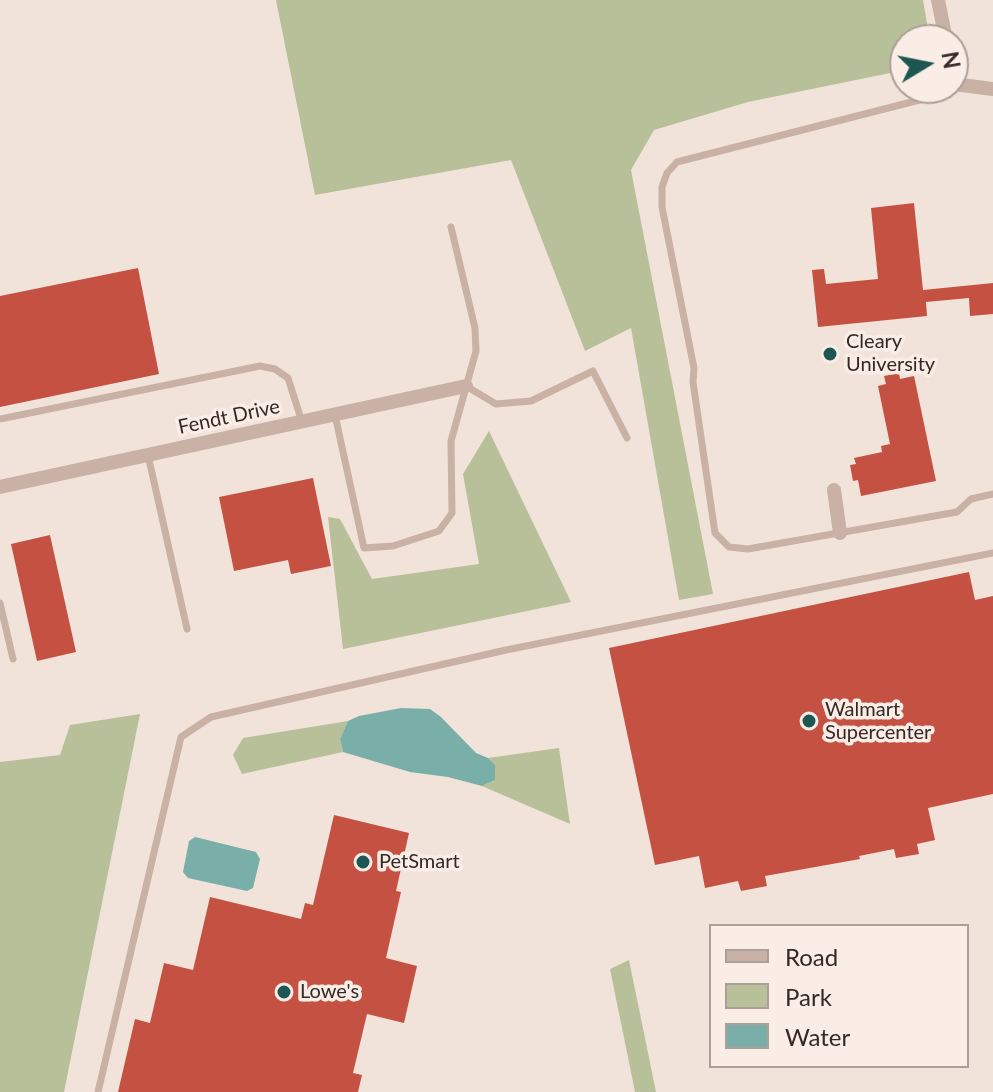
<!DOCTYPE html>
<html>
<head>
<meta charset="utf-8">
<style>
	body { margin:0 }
	#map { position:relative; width:993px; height:1092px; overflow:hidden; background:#f1e3d9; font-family:Lato,sans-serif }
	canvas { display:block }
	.legend { position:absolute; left:709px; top:924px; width:260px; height:144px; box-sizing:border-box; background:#f9ede5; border:2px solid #ab9f99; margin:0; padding:10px 14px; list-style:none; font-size:24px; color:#352927 }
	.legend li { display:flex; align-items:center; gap:16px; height:40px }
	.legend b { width:40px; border:2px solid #ab9f99 }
	.north { position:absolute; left:889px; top:24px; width:80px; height:80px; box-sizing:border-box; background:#f9ede5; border:2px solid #ab9f99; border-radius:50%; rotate:80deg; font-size:22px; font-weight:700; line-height:32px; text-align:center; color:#352927 }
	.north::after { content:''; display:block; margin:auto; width:28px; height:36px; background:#1d5652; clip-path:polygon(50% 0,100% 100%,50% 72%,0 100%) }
</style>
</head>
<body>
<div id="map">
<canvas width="993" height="1092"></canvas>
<ul class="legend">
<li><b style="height:10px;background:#c9b1a5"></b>Road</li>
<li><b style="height:22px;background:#b8c09a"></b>Park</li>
<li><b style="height:22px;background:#79aea9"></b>Water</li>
</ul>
<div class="north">N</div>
</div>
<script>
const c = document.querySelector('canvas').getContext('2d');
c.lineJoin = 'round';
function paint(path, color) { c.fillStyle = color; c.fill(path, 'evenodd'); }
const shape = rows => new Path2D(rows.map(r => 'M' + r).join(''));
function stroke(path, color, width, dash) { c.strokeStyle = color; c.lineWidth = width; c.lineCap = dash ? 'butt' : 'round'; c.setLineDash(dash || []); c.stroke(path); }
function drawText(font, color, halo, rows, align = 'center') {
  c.font = font + ' Lato,sans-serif'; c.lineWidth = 7; c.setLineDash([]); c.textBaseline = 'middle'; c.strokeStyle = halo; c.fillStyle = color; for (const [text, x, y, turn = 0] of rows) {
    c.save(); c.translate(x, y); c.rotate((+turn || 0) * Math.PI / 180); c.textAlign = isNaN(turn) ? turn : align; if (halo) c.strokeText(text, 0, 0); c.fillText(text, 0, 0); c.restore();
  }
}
paint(shape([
	[276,0,923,0,930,40,905,40,905,70,748,102,654,130,631,170,713,594,679,600,631,328,585,351,511,160,315,195],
	[489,431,571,602,343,649,328,517,340,519,372,579,479,564,463,474],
	[140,714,64,1092,0,1092,0,762,60,755,70,725],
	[348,721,340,739,343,752,242,774,233,755,243,738],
	[559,748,570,824,482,786,495,780,495,766,488,758],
	[629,960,656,1092,635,1092,610,969]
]), '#b8c09a');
paint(shape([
	[401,708,430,709,441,717,476,753,488,758,495,765,495,780,482,786,448,777,410,772,343,752,340,739,348,721,359,716],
	[195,837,256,852,260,859,253,888,247,891,188,878,183,872,189,841]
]), '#79aea9');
paint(shape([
	[914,203,923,290,993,283,993,314,970,316,969,298,926,302,927,316,818,327,812,270,824,269,826,284,878,279,871,208],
	[138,268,159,374,0,407,0,296],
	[899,373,900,379,914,376,936,481,861,496,858,480,853,481,850,465,856,464,854,458,882,452,881,446,890,444,878,386,886,384,884,376],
	[313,478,331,566,291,574,288,560,234,571,219,497],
	[50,535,76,652,37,661,11,544],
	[969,572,975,600,993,596,993,794,928,808,935,840,917,844,919,854,896,858,894,849,859,856,860,859,765,876,767,886,741,891,738,881,705,888,699,856,655,865,609,648],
	[334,815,409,833,396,891,401,892,386,958,417,966,404,1023,367,1014,353,1073,362,1075,358,1092,118,1092,135,1019,150,1023,164,963,193,970,210,897,301,919,305,903,313,905]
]), '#c55143');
stroke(shape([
	[949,88,939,95,677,162,667,173,662,187,662,207,694,368,693,382,715,533,729,547,748,549,957,512,971,499,993,494],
	[466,386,496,404,531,401,593,371,627,438],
	[335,415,364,548,393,546,439,531,452,513,451,441,476,351,475,328,451,227],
	[0,419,260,366,275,369,288,378,302,422],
	[148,455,187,629],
	[0,603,13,659],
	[98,1092,181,737,211,717,506,650,993,553]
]), '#c9b1a5', 7);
stroke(shape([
	[938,0,946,40],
	[953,80,954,84,993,89],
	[0,487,466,386],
	[834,490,840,533]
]), '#c9b1a5', 14);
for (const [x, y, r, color] of [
	[830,354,8,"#1d5652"],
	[809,721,8,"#1d5652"],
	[363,862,8,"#1d5652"],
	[284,992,8,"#1d5652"]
]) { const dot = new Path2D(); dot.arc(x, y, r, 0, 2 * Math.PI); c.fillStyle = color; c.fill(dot); stroke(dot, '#f9ede5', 3); }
drawText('20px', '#352927', '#f9ede5', [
	["Cleary",846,342],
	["University",846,365],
	["Walmart",825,710],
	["Supercenter",825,733],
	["PetSmart",379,862],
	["Lowe's",300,992]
], 'left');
drawText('20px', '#352927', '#f9ede5', [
	["Fendt Drive",229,417,-12]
]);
</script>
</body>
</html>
